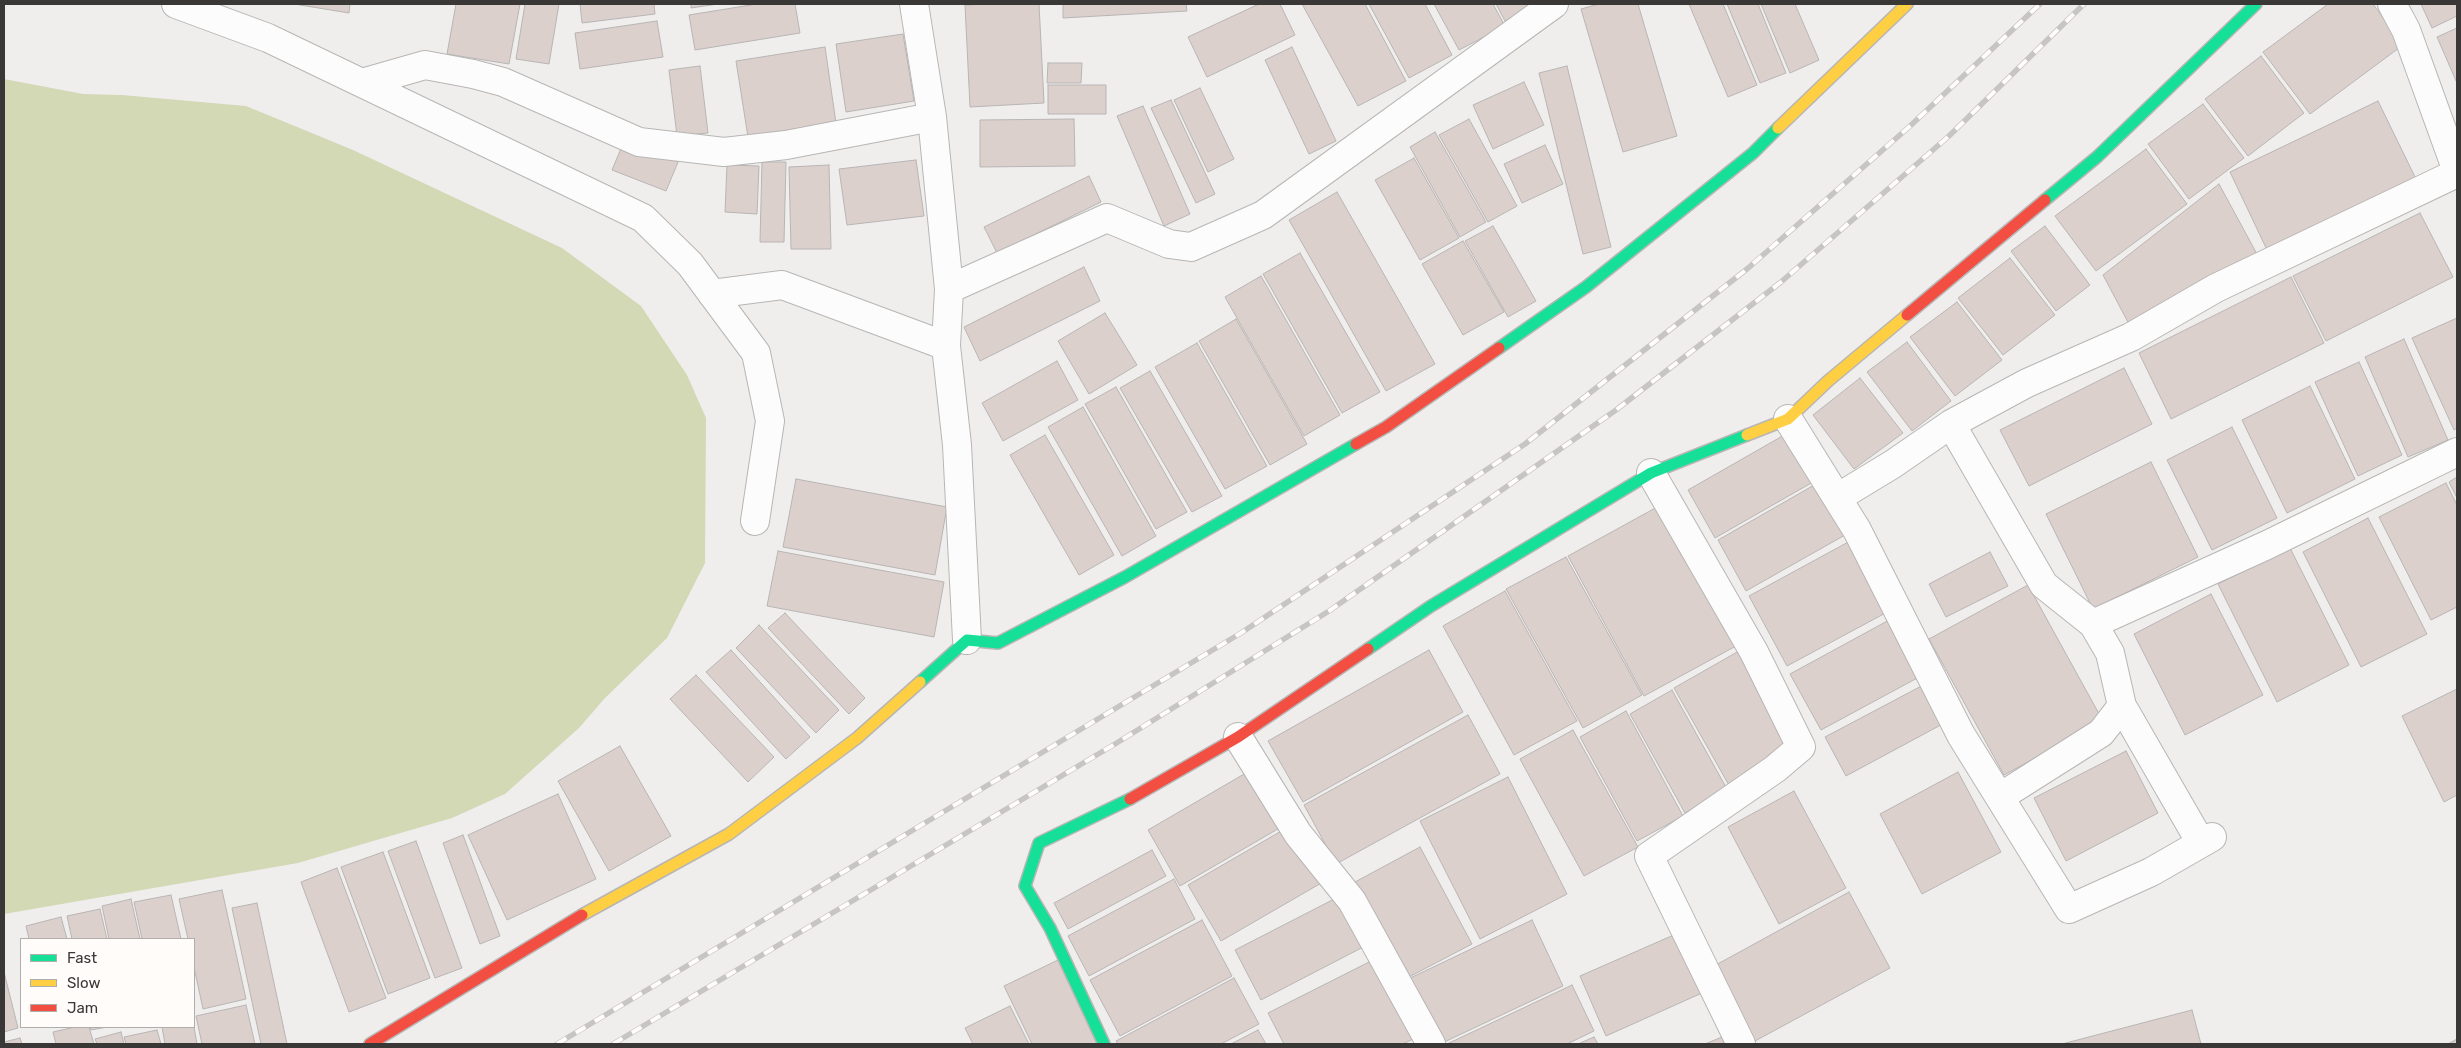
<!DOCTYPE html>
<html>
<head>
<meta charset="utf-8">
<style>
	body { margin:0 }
	#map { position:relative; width:2461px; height:1048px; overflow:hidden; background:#f0eeed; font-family:Rubik,sans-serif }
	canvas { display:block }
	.frame { position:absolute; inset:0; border:5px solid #393837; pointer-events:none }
	.legend { position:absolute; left:20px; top:938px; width:175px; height:90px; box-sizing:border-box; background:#fffcf9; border:1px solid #b0aeab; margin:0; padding:6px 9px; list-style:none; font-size:15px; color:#393837 }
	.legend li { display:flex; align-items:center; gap:10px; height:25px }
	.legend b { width:25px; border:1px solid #b0aeab }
</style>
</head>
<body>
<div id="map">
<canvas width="2461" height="1048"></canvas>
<div class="frame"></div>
<ul class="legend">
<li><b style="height:6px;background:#16e098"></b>Fast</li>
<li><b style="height:6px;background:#ffcf43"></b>Slow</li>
<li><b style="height:6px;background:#f24e42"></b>Jam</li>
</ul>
</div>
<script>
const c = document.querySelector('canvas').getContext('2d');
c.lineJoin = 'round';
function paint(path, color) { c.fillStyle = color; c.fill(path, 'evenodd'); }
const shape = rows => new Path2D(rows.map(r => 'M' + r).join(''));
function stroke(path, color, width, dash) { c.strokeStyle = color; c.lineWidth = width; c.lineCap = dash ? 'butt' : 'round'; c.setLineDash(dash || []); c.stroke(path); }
paint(shape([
	[4,79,83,94,122,95,246,106,353,150,562,248,641,306,687,375,706,418,705,563,667,638,605,698,579,728,505,794,452,818,298,863,4,914]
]), '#d3d8b5');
const building = shape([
	[294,4,350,4,349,13,294,4],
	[456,4,520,4,509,64,447,54,456,4],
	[525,4,559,4,549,64,516,59,525,4],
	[580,4,654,4,655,14,582,23,580,4],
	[691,4,718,4,691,8,691,4],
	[757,4,795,4,800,33,695,50,689,15,757,4],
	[994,4,1039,4,1044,103,970,107,965,5,994,4],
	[1063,4,1186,4,1187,11,1063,18,1063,4],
	[1259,4,1280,4,1295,35,1207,77,1188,37,1259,4],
	[1302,4,1365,4,1406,81,1358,106,1302,4],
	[1369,4,1425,4,1452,55,1409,78,1369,4],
	[1434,4,1493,4,1505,26,1459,50,1434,4],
	[1496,4,1538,4,1505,21,1496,4],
	[1599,4,1638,4,1677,136,1623,152,1581,9,1599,4],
	[1689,4,1723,4,1757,85,1728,97,1689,4],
	[1727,4,1758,4,1786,73,1760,83,1727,4],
	[1761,4,1795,4,1819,60,1790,73,1761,4],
	[2328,4,2373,4,2403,45,2310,114,2263,52,2328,4],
	[2421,4,2457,4,2457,16,2432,28,2421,4],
	[657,21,663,57,580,69,575,33,657,21],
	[2457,28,2457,83,2437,37,2457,28],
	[903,34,914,101,846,112,836,44,903,34],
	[825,47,836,123,748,137,736,61,825,47],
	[1292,47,1336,141,1309,154,1265,60,1292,47],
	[2261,56,2304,113,2248,156,2205,99,2261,56],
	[1048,63,1082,63,1081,83,1047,83,1048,63],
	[700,66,708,133,677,136,669,70,700,66],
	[1567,66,1611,247,1583,254,1539,73,1567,66],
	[1524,82,1544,125,1493,149,1473,105,1524,82],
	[1048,85,1106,85,1106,114,1048,114,1048,85],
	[1200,88,1234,159,1208,172,1174,100,1200,88],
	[1171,100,1215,194,1196,203,1151,108,1171,100],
	[2378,101,2417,181,2268,252,2230,172,2378,101],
	[2203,104,2244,158,2189,199,2148,144,2203,104],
	[1143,106,1190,214,1164,226,1117,116,1143,106],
	[1074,119,1075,166,980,167,980,120,1074,119],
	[1469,119,1517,206,1488,222,1439,135,1469,119],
	[1435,132,1486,222,1460,237,1410,147,1435,132],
	[625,139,678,162,666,191,612,170,625,139],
	[1545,145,1563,184,1522,203,1504,164,1545,145],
	[2146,149,2187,204,2096,271,2055,216,2146,149],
	[1414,158,1459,238,1420,260,1375,180,1414,158],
	[916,160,924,216,847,225,839,169,916,160],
	[762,162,786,162,784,242,760,242,762,162],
	[727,165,759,166,757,214,725,212,727,165],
	[829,165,831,249,791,249,789,167,829,165],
	[1089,176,1101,202,997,253,984,227,1089,176],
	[2219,184,2258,256,2129,324,2103,275,2219,184],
	[1337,192,1435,364,1386,391,1289,220,1337,192],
	[2420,213,2453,277,2326,341,2293,276,2420,213],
	[1493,226,1536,301,1508,317,1465,241,1493,226],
	[2045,226,2090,285,2056,311,2011,251,2045,226],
	[1463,241,1504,312,1463,335,1422,264,1463,241],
	[1300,253,1380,392,1342,413,1263,274,1300,253],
	[2010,258,2055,315,2003,355,1958,298,2010,258],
	[1084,267,1100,301,980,361,964,327,1084,267],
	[1261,276,1340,415,1304,436,1225,297,1261,276],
	[2291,277,2324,343,2171,419,2139,353,2291,277],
	[1957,302,2002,360,1955,396,1910,337,1957,302],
	[1105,313,1137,365,1089,394,1058,341,1105,313],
	[2457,318,2457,428,2454,430,2412,338,2457,318],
	[1236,319,1307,444,1270,465,1199,341,1236,319],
	[2404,339,2448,440,2408,457,2365,357,2404,339],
	[1907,342,1951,401,1912,431,1867,372,1907,342],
	[1197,343,1267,466,1225,489,1155,367,1197,343],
	[1057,361,1078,400,1003,441,982,403,1057,361],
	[2359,362,2402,455,2358,476,2315,382,2359,362],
	[2124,368,2152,424,2029,486,2000,430,2124,368],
	[1150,371,1222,496,1192,512,1120,388,1150,371],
	[1860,378,1903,433,1854,469,1813,415,1860,378],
	[2310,386,2355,479,2287,513,2242,420,2310,386],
	[1116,387,1187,512,1156,529,1085,404,1116,387],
	[1083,407,1156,536,1122,556,1048,427,1083,407],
	[2232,427,2277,518,2212,550,2167,460,2232,427],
	[1786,434,1813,482,1715,538,1688,490,1786,434],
	[1045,435,1114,555,1079,575,1010,455,1045,435],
	[2151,462,2198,557,2093,609,2046,514,2151,462],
	[2457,477,2457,498,2449,482,2457,477],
	[796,479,947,507,935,575,783,547,796,479],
	[2446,483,2457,505,2457,607,2431,620,2379,517,2446,483],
	[1816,484,1845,535,1746,591,1718,540,1816,484],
	[1659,506,1736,646,1644,696,1568,556,1659,506],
	[2368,518,2427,634,2361,667,2303,552,2368,518],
	[1852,540,1891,610,1787,666,1749,596,1852,540],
	[2290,548,2349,665,2277,702,2218,584,2290,548],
	[778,551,944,582,934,637,767,606,778,551],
	[1990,552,2008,586,1946,617,1929,584,1990,552],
	[1566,557,1642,695,1583,728,1506,589,1566,557],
	[2028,585,2103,721,2004,775,1929,639,2028,585],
	[1505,591,1577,721,1514,755,1443,626,1505,591],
	[2211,594,2263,695,2185,735,2134,634,2211,594],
	[785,613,865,698,849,714,768,628,785,613],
	[1891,619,1921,676,1821,730,1790,674,1891,619],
	[759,625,839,710,816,733,736,648,759,625],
	[731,650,810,737,786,759,706,672,731,650],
	[1429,650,1463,712,1303,802,1268,741,1429,650],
	[1739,651,1796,751,1730,787,1674,688,1739,651],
	[696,675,774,757,748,782,670,699,696,675],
	[1929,682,1950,720,1846,776,1825,737,1929,682],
	[2457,689,2457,795,2444,802,2402,716,2457,689],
	[1672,690,1727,789,1685,813,1630,714,1672,690],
	[1626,711,1683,816,1637,841,1580,737,1626,711],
	[1468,715,1500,774,1336,864,1304,805,1468,715],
	[1573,730,1638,847,1584,876,1520,759,1573,730],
	[620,746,671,836,609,871,558,781,620,746],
	[2126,751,2158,813,2066,861,2034,798,2126,751],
	[1251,770,1283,826,1180,886,1148,830,1251,770],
	[1958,772,2001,852,1922,894,1880,814,1958,772],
	[1508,777,1567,894,1480,939,1420,821,1508,777],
	[1794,791,1846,888,1779,924,1728,827,1794,791],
	[558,794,596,879,507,920,468,835,558,794],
	[1290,826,1323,882,1221,941,1188,885,1290,826],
	[463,835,500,936,480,944,443,843,463,835],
	[416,841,462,968,435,978,388,851,416,841],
	[1420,847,1472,944,1407,978,1355,882,1420,847],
	[1152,850,1166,876,1068,929,1054,903,1152,850],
	[383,852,430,978,388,994,341,867,383,852],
	[337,868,386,998,349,1012,301,882,337,868],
	[1174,879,1195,919,1089,976,1068,936,1174,879],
	[222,890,246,999,203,1009,194,967,194,939,188,939,179,899,222,890],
	[1849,892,1890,968,1755,1041,1714,966,1849,892],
	[1344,894,1369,944,1261,1000,1235,950,1344,894],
	[171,895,181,939,142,939,134,902,171,895],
	[131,899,140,939,109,939,102,906,131,899],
	[257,903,287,1044,261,1044,232,908,257,903],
	[100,909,107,939,72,939,67,916,100,909],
	[61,917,67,939,29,939,26,926,61,917],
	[1202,920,1232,976,1120,1036,1090,980,1202,920],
	[1532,920,1563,986,1440,1044,1406,980,1532,920],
	[1676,934,1702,993,1606,1036,1580,976,1676,934],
	[1379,957,1419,1036,1403,1044,1284,1044,1268,1013,1379,957],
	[1058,960,1098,1044,1032,1044,1004,986,1058,960],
	[4,972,18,1028,4,1032,4,972],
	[1234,978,1259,1024,1221,1044,1118,1044,1116,1041,1234,978],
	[1572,985,1594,1031,1567,1044,1447,1044,1572,985],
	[246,1005,255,1044,202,1044,196,1016,246,1005],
	[1010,1006,1029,1044,973,1044,965,1028,1010,1006],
	[2192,1010,2201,1044,2062,1044,2192,1010],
	[75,1027,89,1027,94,1044,56,1044,53,1032,75,1027],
	[90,1027,107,1027,91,1030,90,1027],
	[162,1027,194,1027,197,1044,165,1044,162,1027],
	[157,1030,161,1044,126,1044,124,1037,157,1030],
	[1258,1030,1266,1044,1231,1044,1258,1030],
	[121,1032,124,1044,97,1044,95,1039,121,1032],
	[1594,1037,1598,1044,1578,1044,1594,1037],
	[1722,1037,1725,1044,1705,1044,1722,1037],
	[20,1038,22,1044,4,1044,4,1042,20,1038],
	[2457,1039,2457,1044,2448,1044,2457,1039]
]);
paint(building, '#dcd0cd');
stroke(building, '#b7b5b4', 1);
const street = shape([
	[176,4,268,38,643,218,690,264,756,353,770,421,755,521],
	[914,4,932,117,949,289,946,346,957,445,967,640],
	[2392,4,2406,30,2457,171],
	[362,83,425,65,473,74,503,82,639,142,724,152,786,145,932,117],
	[949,289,1107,218,1169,244,1191,247,1263,215,1554,4],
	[712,294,782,285,946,346],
	[1788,419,1857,530,1961,735,2069,909,2151,872,2212,837],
	[1951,424,2044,585,2093,624],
	[1651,473,1754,652,1801,747,1775,769,1649,856,1741,1044],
	[1837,498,1893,464,1951,424,2027,383,2131,337,2216,288,2457,173],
	[2122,706,2201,843],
	[1238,737,1298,834,1352,901,1431,1044],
	[2000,797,2101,733,2122,706,2110,653,2093,624,2267,545,2457,452]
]);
const fast = shape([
	[2045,200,2097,157,2256,4],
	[1499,348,1586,287,1753,153,1778,128],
	[1368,649,1431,606,1651,473,1747,435],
	[920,682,967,640,998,643,1125,577,1356,444],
	[1104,1044,1050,928,1025,886,1039,843,1130,799]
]);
const slow = shape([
	[1778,128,1907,4],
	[1747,435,1788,419,1828,381,1907,315],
	[582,915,729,834,857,738,920,682]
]);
const jam = shape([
	[1907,315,2045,200],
	[1356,444,1386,427,1499,348],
	[1130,799,1238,737,1368,649],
	[370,1044,582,915]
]);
stroke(street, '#b7b6b5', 30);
stroke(fast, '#b7b6b5', 14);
stroke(slow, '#b7b6b5', 14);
stroke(jam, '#b7b6b5', 14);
stroke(street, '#fdfcfc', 28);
stroke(fast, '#16e098', 11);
stroke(slow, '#ffcf43', 11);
stroke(jam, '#f24e42', 11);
const rail = shape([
	[557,1044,1241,633,1525,444,1747,269,1909,127,2040,4],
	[613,1044,1115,744,1329,611,1616,410,1781,282,1949,136,2084,4]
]);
stroke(rail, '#c6c5c4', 5.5);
stroke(rail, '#fffcf9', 4, [11]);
</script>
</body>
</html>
